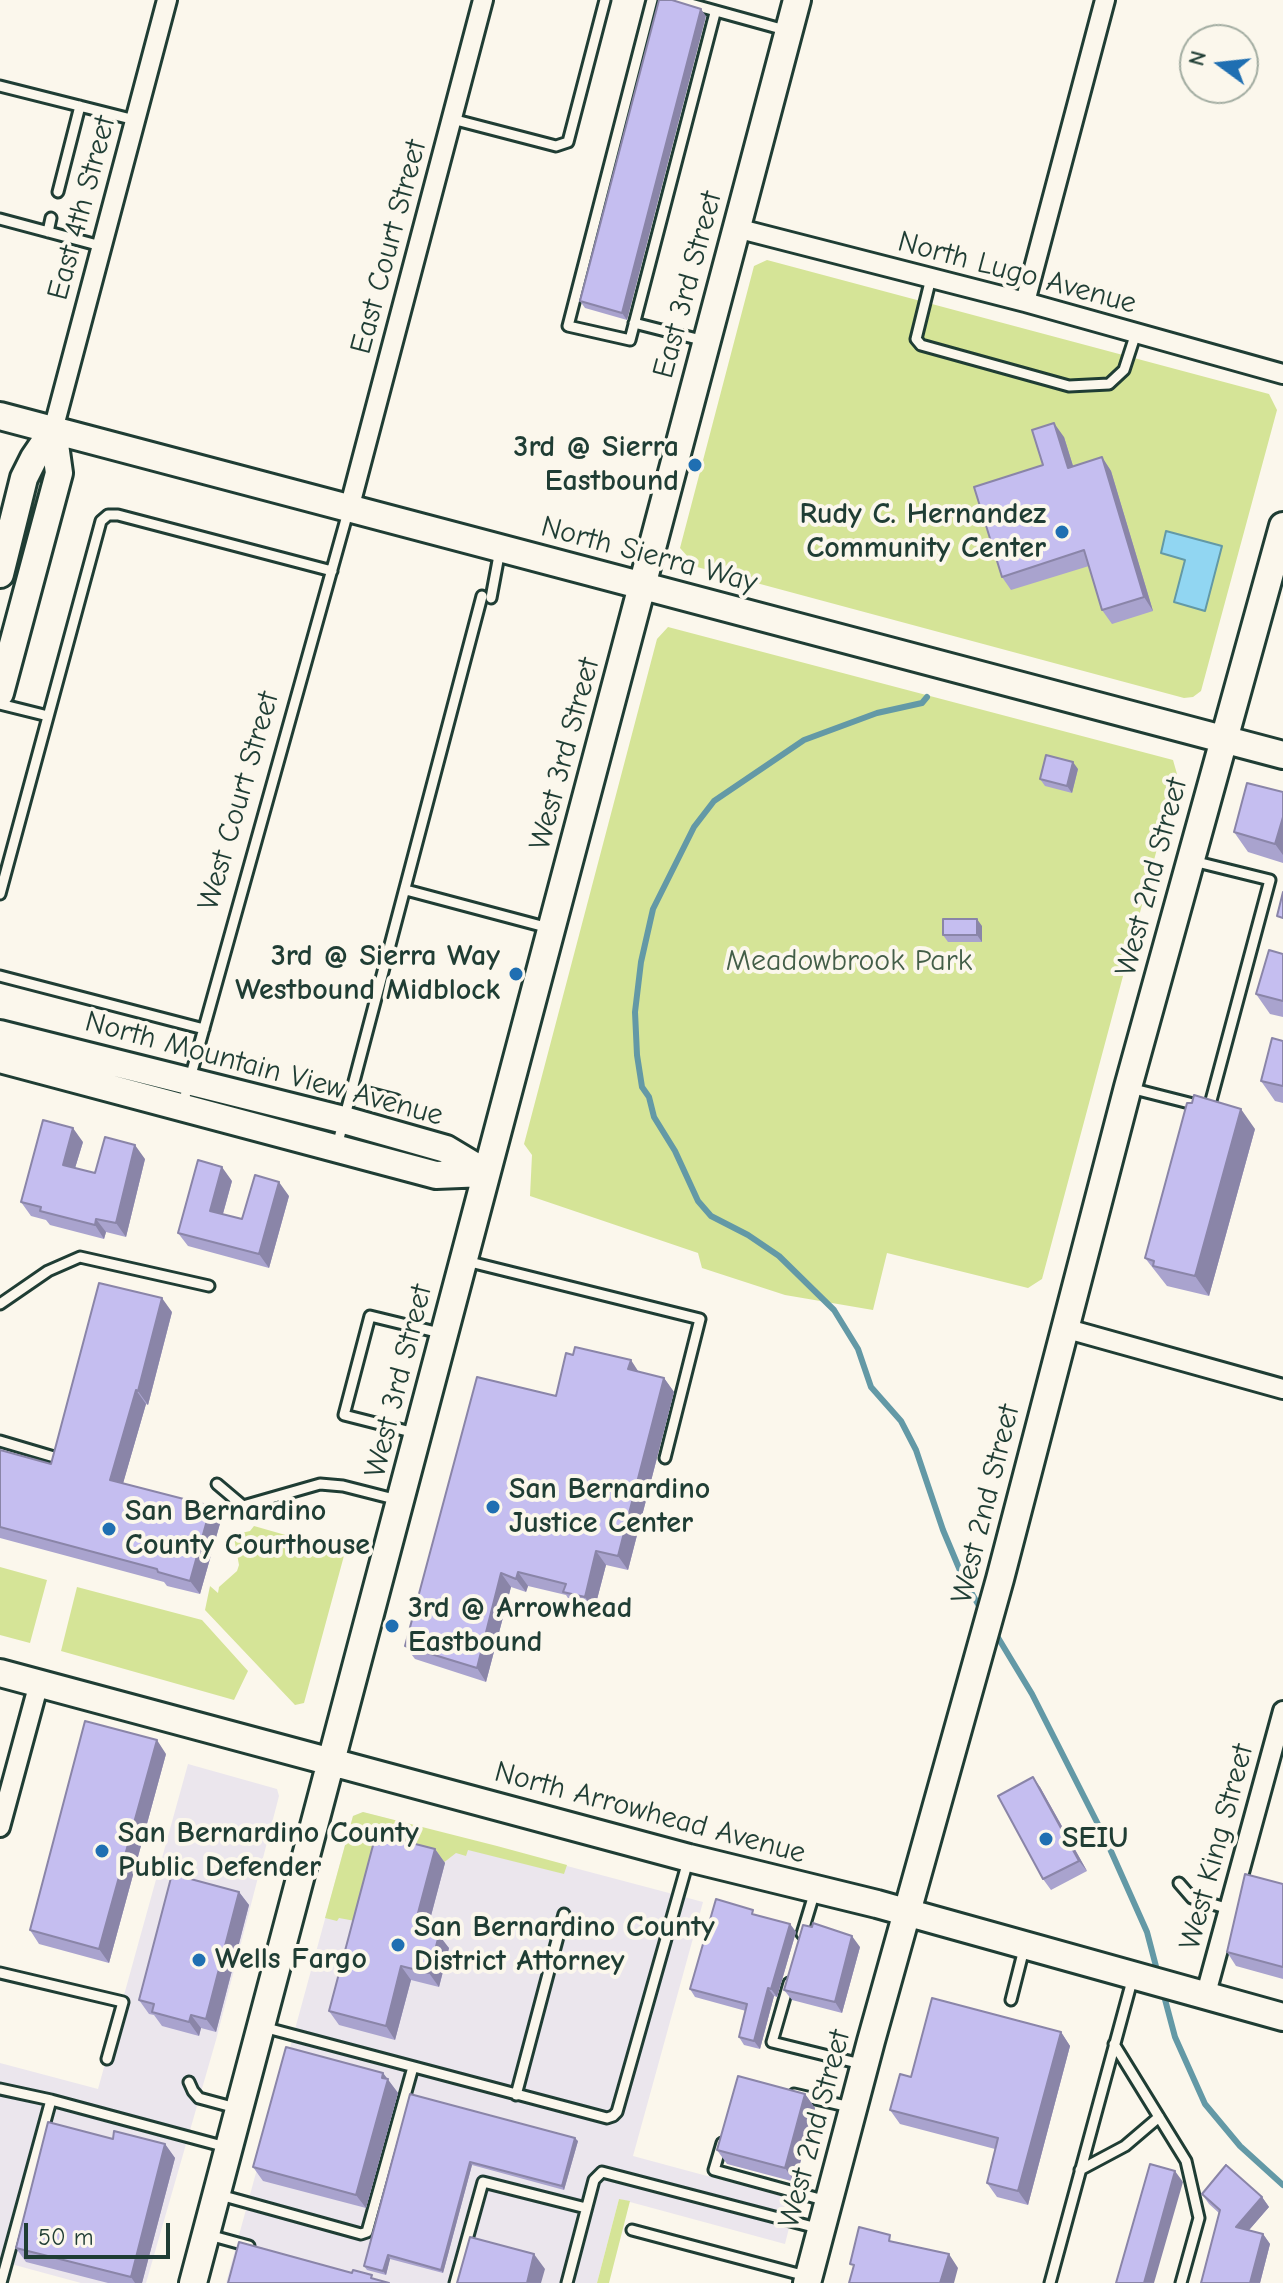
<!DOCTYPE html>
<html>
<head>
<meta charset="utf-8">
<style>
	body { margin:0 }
	#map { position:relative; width:1283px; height:2283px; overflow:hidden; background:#fbf7ec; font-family:"Comic Neue",sans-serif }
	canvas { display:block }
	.north { position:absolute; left:1179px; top:24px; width:80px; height:80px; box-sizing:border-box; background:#fbf7ec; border:2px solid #a3ada2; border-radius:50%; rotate:285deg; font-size:22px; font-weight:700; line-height:32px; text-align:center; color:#1f3d34 }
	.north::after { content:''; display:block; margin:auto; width:28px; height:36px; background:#1f6fb2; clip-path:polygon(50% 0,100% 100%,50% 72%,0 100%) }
	.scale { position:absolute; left:24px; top:2223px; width:146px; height:36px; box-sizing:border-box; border:4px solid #1f3d34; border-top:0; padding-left:10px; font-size:24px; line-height:28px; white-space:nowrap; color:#1f3d34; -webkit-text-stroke:6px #fbf7ec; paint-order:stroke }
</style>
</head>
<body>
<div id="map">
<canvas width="1283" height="2283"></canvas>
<div class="north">N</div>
<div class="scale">50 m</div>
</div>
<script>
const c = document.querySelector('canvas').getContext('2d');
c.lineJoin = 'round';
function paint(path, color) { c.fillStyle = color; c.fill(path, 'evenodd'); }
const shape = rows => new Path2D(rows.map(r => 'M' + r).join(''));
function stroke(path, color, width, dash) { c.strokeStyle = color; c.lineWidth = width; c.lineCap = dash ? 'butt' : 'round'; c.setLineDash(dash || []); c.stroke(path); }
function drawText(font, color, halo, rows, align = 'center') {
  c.font = font + ' "Comic Neue",sans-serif'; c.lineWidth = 8; c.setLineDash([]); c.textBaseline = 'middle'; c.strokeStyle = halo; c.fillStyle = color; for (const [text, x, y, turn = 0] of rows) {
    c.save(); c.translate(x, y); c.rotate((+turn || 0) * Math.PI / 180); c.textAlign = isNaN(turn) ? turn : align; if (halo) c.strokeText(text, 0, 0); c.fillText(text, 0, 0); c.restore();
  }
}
paint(shape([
	[188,1764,277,1789,279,1796,216,2040,146,2283,81,2283,0,2261,0,2063,98,2089],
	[363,1812,703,1902,633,2156,796,2200,785,2244,619,2199,597,2283,226,2283,353,1816]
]), '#ebe6ed');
paint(shape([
	[767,260,1269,394,1277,410,1201,691,1193,697,1184,698,697,567,680,548,754,266],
	[668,627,1173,760,1177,774,1042,1279,1028,1288,887,1253,873,1310,785,1295,702,1268,698,1253,530,1196,532,1155,524,1144,657,639],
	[254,1526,345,1552,304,1703,295,1705,205,1610,210,1586,218,1593,219,1587,237,1571,239,1565,234,1538,237,1534,250,1531],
	[0,1567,47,1580,30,1643,0,1635],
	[77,1587,202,1620,248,1671,234,1700,61,1651],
	[363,1812,497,1846,567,1865,564,1874,468,1850,466,1856,456,1853,366,1923,339,1918,337,1921,325,1918,353,1816],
	[619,2199,630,2201,609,2283,597,2283]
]), '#d5e497');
const water = shape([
	[1166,531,1222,546,1205,611,1174,602,1185,560,1161,553,1166,531]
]);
paint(water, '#91d6f2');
stroke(water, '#6399a6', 2);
stroke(shape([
	[927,697,922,703,877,713,804,740,714,801,694,827,653,909,641,962,635,1012,637,1055,642,1087,649,1097,654,1117,675,1151,698,1201,711,1216,748,1235,779,1256,834,1310,858,1349,871,1387,901,1421,916,1450,943,1530,964,1580,982,1611],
	[994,1631,1032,1694,1106,1840,1147,1932,1158,1974],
	[1163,1992,1175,2037,1205,2104,1240,2146,1283,2185]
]), '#6399a6', 6);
const lane = shape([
	[652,0,568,326,630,340,715,13],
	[676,0,785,30],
	[0,86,135,120],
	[452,119,556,146,568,142,605,0],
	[58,192,80,106],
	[0,219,101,246],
	[48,232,51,218],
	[931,278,916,339,921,345,1069,386,1109,384,1124,370,1136,333],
	[634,323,705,341],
	[491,598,500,550],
	[0,704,48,716],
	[406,890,549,928],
	[0,894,101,521,108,515,118,515,332,571],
	[0,976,204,1029],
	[1130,1088,1209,1108,1270,880,1193,861],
	[353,1089,396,1100],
	[182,1107,348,512],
	[337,1146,482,596],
	[466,1261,700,1319,665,1458],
	[0,1304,48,1271,80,1257,209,1286],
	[415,1433,344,1415,370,1316,440,1333],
	[0,1441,54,1457],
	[217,1484,243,1506,320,1484,343,1486,398,1500],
	[1179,1883,1192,1898,1229,1909],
	[802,1934,815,1891],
	[0,1973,123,2002,107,2059],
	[789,1983,772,2042,861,2064],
	[1011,2000,1024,1949],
	[263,2027,607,2118,613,2116,617,2112,688,1861],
	[1114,2044,1186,2161,1199,2218,1181,2283],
	[189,2082,193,2091,199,2098,236,2108],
	[0,2089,51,2100,1,2283],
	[794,2094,850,2107],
	[516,2095,564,1914],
	[51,2100,226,2147],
	[722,2143,714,2170,827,2201],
	[1080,2170,1125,2146,1159,2117],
	[220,2195,361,2234,367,2232,413,2067],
	[632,2230,806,2276],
	[209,2235,249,2246],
	[455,2283,483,2182,586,2208],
	[567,2283,594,2180,602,2172,817,2228],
	[1050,2283,1133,1977]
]);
const street = shape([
	[736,228,1025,302,1283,374],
	[1025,302,1105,0],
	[53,430,167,0],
	[349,509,483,0],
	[1064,1328,1283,1389],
	[0,1827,39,1683],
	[1205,1997,1283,1711]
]);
const secondary = shape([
	[0,416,1283,755],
	[0,574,24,478,34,458,53,430],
	[0,693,59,473,53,430],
	[0,1034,344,1120,446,1149,486,1173],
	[0,1059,436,1175,486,1173],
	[0,1673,689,1858,877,1904,1283,2017],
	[193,2283,797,0],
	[807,2283,871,2041,1000,1579,1128,1087,1283,526]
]);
stroke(lane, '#1f3d34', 15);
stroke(street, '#1f3d34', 24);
stroke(secondary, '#1f3d34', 32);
stroke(lane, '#fbf7ec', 9);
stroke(street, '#fbf7ec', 18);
stroke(secondary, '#fbf7ec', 26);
paint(shape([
	[706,16,627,320,585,308,580,301],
	[1064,437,1073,466,1102,457,1111,471,1153,611,1112,624,1102,610,1089,566,1011,590,1002,577,1043,465],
	[1078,769,1072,793,1045,786,1040,779],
	[1283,792,1283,863,1248,852,1234,832],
	[982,926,982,942,948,942,943,935],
	[1283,954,1283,1017,1270,1014,1256,994],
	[1283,1041,1283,1103,1275,1101,1261,1081],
	[1255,1129,1209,1296,1167,1286,1145,1258],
	[83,1142,75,1168,95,1173,145,1159,126,1237,106,1232,104,1239,50,1225,46,1220,31,1216,21,1202],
	[232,1181,223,1214,242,1219,289,1196,269,1268,188,1246,178,1233],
	[172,1312,148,1405,146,1404,123,1483,211,1506,221,1520,200,1594,167,1586,164,1582,0,1538,0,1450,51,1464],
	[639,1372,664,1378,674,1392,628,1570,606,1565,594,1611,573,1606,566,1595,528,1586,526,1592,511,1587,486,1682,415,1659,405,1646,556,1396],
	[166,1754,109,1963,39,1944,30,1930],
	[1040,1787,1087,1871,1051,1890,1043,1879],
	[435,1849,445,1863,427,1931,449,1948,439,1987,411,1980,395,2040,339,2025,329,2011],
	[1283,1884,1283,1979,1236,1966,1227,1952],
	[239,1892,249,1905,216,2032,201,2028,199,2036,162,2026,154,2015,149,2014,139,2000],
	[757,1916,790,1924,796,1932,777,1997,774,1996,760,2049,744,2045,739,2037,746,2011,695,1997,690,1989],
	[860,1947,842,2013,792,2000,784,1990],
	[1061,2032,1070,2046,1028,2205,997,2197,987,2183,995,2149,900,2124,890,2110,911,2077],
	[383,2073,398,2093,366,2208,263,2181,253,2167],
	[410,2094,578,2141,564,2190,472,2165,443,2273,390,2259,386,2275,367,2270,364,2266],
	[805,2094,815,2108,795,2182,727,2164,717,2150],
	[113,2139,165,2144,175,2158,142,2283,108,2283,26,2262,16,2248],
	[1202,2194,1262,2197,1269,2207,1249,2230,1263,2234,1270,2244,1260,2283,1201,2283,1219,2213,1209,2204]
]), '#a9a3ce');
paint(shape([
	[701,9,706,16,627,320,622,313],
	[1054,423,1064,437,1078,482,1068,468],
	[1102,457,1111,471,1153,611,1144,597],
	[1073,762,1078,769,1072,793,1067,786],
	[1283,817,1283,855,1275,844],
	[977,919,982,926,982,942,977,935],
	[1241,1109,1255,1129,1209,1296,1195,1276],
	[73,1128,83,1142,72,1178,63,1165],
	[135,1145,145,1159,126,1237,116,1223],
	[222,1167,232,1181,220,1224,210,1211],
	[279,1182,289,1196,269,1268,259,1254],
	[96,1219,106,1232,104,1239,95,1225],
	[162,1298,172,1312,148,1405,138,1391],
	[631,1360,640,1374,628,1369],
	[664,1378,674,1392,628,1570,618,1556],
	[136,1390,146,1404,120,1494,110,1480],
	[211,1506,221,1520,200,1594,190,1581],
	[596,1551,606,1565,594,1611,585,1597],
	[518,1572,528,1586,526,1592,516,1579],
	[501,1573,511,1587,486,1682,477,1668],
	[157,1740,166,1754,109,1963,99,1949],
	[1033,1777,1040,1787,1087,1871,1079,1861],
	[435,1849,445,1863,424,1942,414,1928],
	[239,1892,249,1905,216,2032,206,2019],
	[790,1924,796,1932,777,1997,771,1989],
	[439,1935,449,1948,439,1987,429,1973],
	[852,1936,860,1947,842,2013,835,2002],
	[401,1966,411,1980,395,2040,386,2026],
	[768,1988,774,1996,760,2049,754,2041],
	[191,2015,201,2028,199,2036,189,2022],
	[1061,2032,1070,2046,1028,2205,1018,2191],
	[383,2073,398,2093,366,2208,356,2195],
	[805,2094,815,2108,795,2182,785,2168],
	[575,2138,578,2141,564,2190,562,2186],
	[165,2144,175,2158,142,2283,135,2283,131,2277],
	[470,2162,472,2165,443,2273,441,2270],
	[1175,2171,1183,2182,1154,2283,1144,2283],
	[1262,2197,1269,2207,1243,2237,1236,2227],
	[1263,2234,1270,2244,1260,2283,1250,2283],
	[534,2254,545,2269,541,2283,527,2283],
	[949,2254,958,2268,954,2283,940,2283],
	[388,2255,390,2259,386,2275,383,2271]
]), '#8a85a8');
const building = shape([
	[659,0,672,0,701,9,622,313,580,301,659,0],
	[1054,423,1068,468,1102,457,1144,597,1102,610,1084,550,1002,577,974,487,1043,465,1032,430,1054,423],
	[1046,755,1073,762,1067,786,1040,779,1046,755],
	[1247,783,1283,792,1283,817,1275,844,1234,832,1247,783],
	[1283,892,1283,918,1277,916,1283,892],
	[943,919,977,919,977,935,943,935,943,919],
	[1269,950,1283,954,1283,1001,1256,994,1269,950],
	[1272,1038,1283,1041,1283,1086,1261,1081,1272,1038],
	[1194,1095,1241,1109,1195,1276,1153,1266,1154,1261,1145,1258,1187,1103,1192,1103,1194,1095],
	[43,1120,73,1128,63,1165,95,1173,105,1137,135,1145,116,1223,96,1219,95,1225,40,1211,41,1207,21,1202,43,1120],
	[198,1160,222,1167,210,1211,242,1219,255,1175,279,1182,259,1254,178,1233,198,1160],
	[99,1283,162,1298,138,1391,136,1390,110,1480,211,1506,190,1581,158,1572,157,1569,0,1527,0,1450,51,1464,99,1283],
	[575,1347,631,1360,628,1369,664,1378,618,1556,596,1551,585,1597,563,1592,566,1584,518,1572,516,1579,501,1573,477,1668,405,1646,477,1377,556,1396,566,1353,573,1355,575,1347],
	[85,1721,157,1740,99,1949,30,1930,85,1721],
	[1033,1777,1079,1861,1043,1879,998,1796,1033,1777],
	[376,1834,435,1849,414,1928,439,1935,429,1973,401,1966,386,2026,329,2011,376,1834],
	[172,1874,239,1892,206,2019,191,2015,189,2022,152,2012,154,2004,139,2000,172,1874],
	[1245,1874,1283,1884,1283,1967,1227,1952,1245,1874],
	[716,1899,753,1910,752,1914,790,1924,771,1989,768,1988,754,2041,739,2037,747,2004,690,1989,716,1899],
	[813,1923,852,1936,835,2002,784,1990,803,1925,812,1927,813,1923],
	[932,1998,1061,2032,1018,2191,987,2183,998,2138,890,2110,900,2074,911,2077,932,1998],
	[286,2047,383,2073,382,2078,388,2079,356,2195,253,2167,286,2047],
	[738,2076,805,2094,785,2168,717,2150,738,2076],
	[410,2094,575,2138,562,2186,470,2162,441,2270,388,2255,383,2271,364,2266,410,2094],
	[48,2122,113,2139,114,2131,165,2144,131,2277,16,2248,48,2122],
	[1150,2164,1175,2171,1144,2283,1116,2283,1150,2164],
	[1226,2165,1262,2197,1236,2227,1263,2234,1250,2283,1201,2283,1220,2210,1202,2194,1226,2165],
	[859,2227,890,2235,889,2241,949,2254,940,2283,849,2283,854,2265,850,2264,859,2227],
	[470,2237,534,2254,527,2283,457,2283,470,2237],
	[239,2242,352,2273,353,2270,372,2275,371,2278,389,2283,228,2283,239,2242]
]);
paint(building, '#c5bef0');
stroke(building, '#8a85a8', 2);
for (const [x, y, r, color] of [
	[695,465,8,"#1f6fb2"],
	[1062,532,8,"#1f6fb2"],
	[516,974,8,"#1f6fb2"],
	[493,1507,8,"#1f6fb2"],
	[109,1529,8,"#1f6fb2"],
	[392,1626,8,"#1f6fb2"],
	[1046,1839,8,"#1f6fb2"],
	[102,1851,8,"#1f6fb2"],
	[398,1945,8,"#1f6fb2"],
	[199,1960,8,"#1f6fb2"]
]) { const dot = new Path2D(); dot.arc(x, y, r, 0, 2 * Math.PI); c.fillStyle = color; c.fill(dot); stroke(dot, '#fbf7ec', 3); }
drawText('30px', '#1f3d34', '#fbf7ec', [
	["East 4th Street",82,208,-75],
	["East Court Street",389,247,-75],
	["North Lugo Avenue",1017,273,15],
	["East 3rd Street",688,285,-75],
	["North Sierra Way",649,555,15],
	["West 3rd Street",565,754,-75],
	["West Court Street",239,801,-74],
	["West 2nd Street",1152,877,-75],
	["North Mountain View Avenue",264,1069,15],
	["West 3rd Street",399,1381,-76],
	["West 2nd Street",986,1504,-76],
	["North Arrowhead Avenue",650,1813,15],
	["West King Street",1217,1847,-75],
	["West 2nd Street",815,2129,-75]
]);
drawText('bold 30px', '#1f3d34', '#fbf7ec', [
	["3rd @ Sierra",679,448,"right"],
	["Eastbound",679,482,"right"],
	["Rudy C. Hernandez",1046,515,"right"],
	["Community Center",1046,549,"right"],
	["3rd @ Sierra Way",500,957,"right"],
	["Westbound Midblock",500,991,"right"],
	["San Bernardino",509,1490],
	["Justice Center",509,1524],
	["San Bernardino",125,1512],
	["County Courthouse",125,1546],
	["3rd @ Arrowhead",408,1609],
	["Eastbound",408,1643],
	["San Bernardino County",118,1834],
	["Public Defender",118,1868],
	["SEIU",1062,1839],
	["San Bernardino County",414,1928],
	["District Attorney",414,1962],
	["Wells Fargo",215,1960]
], 'left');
drawText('30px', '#435e48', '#fbf7ec', [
	["Meadowbrook Park",849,962]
]);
</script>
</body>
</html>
